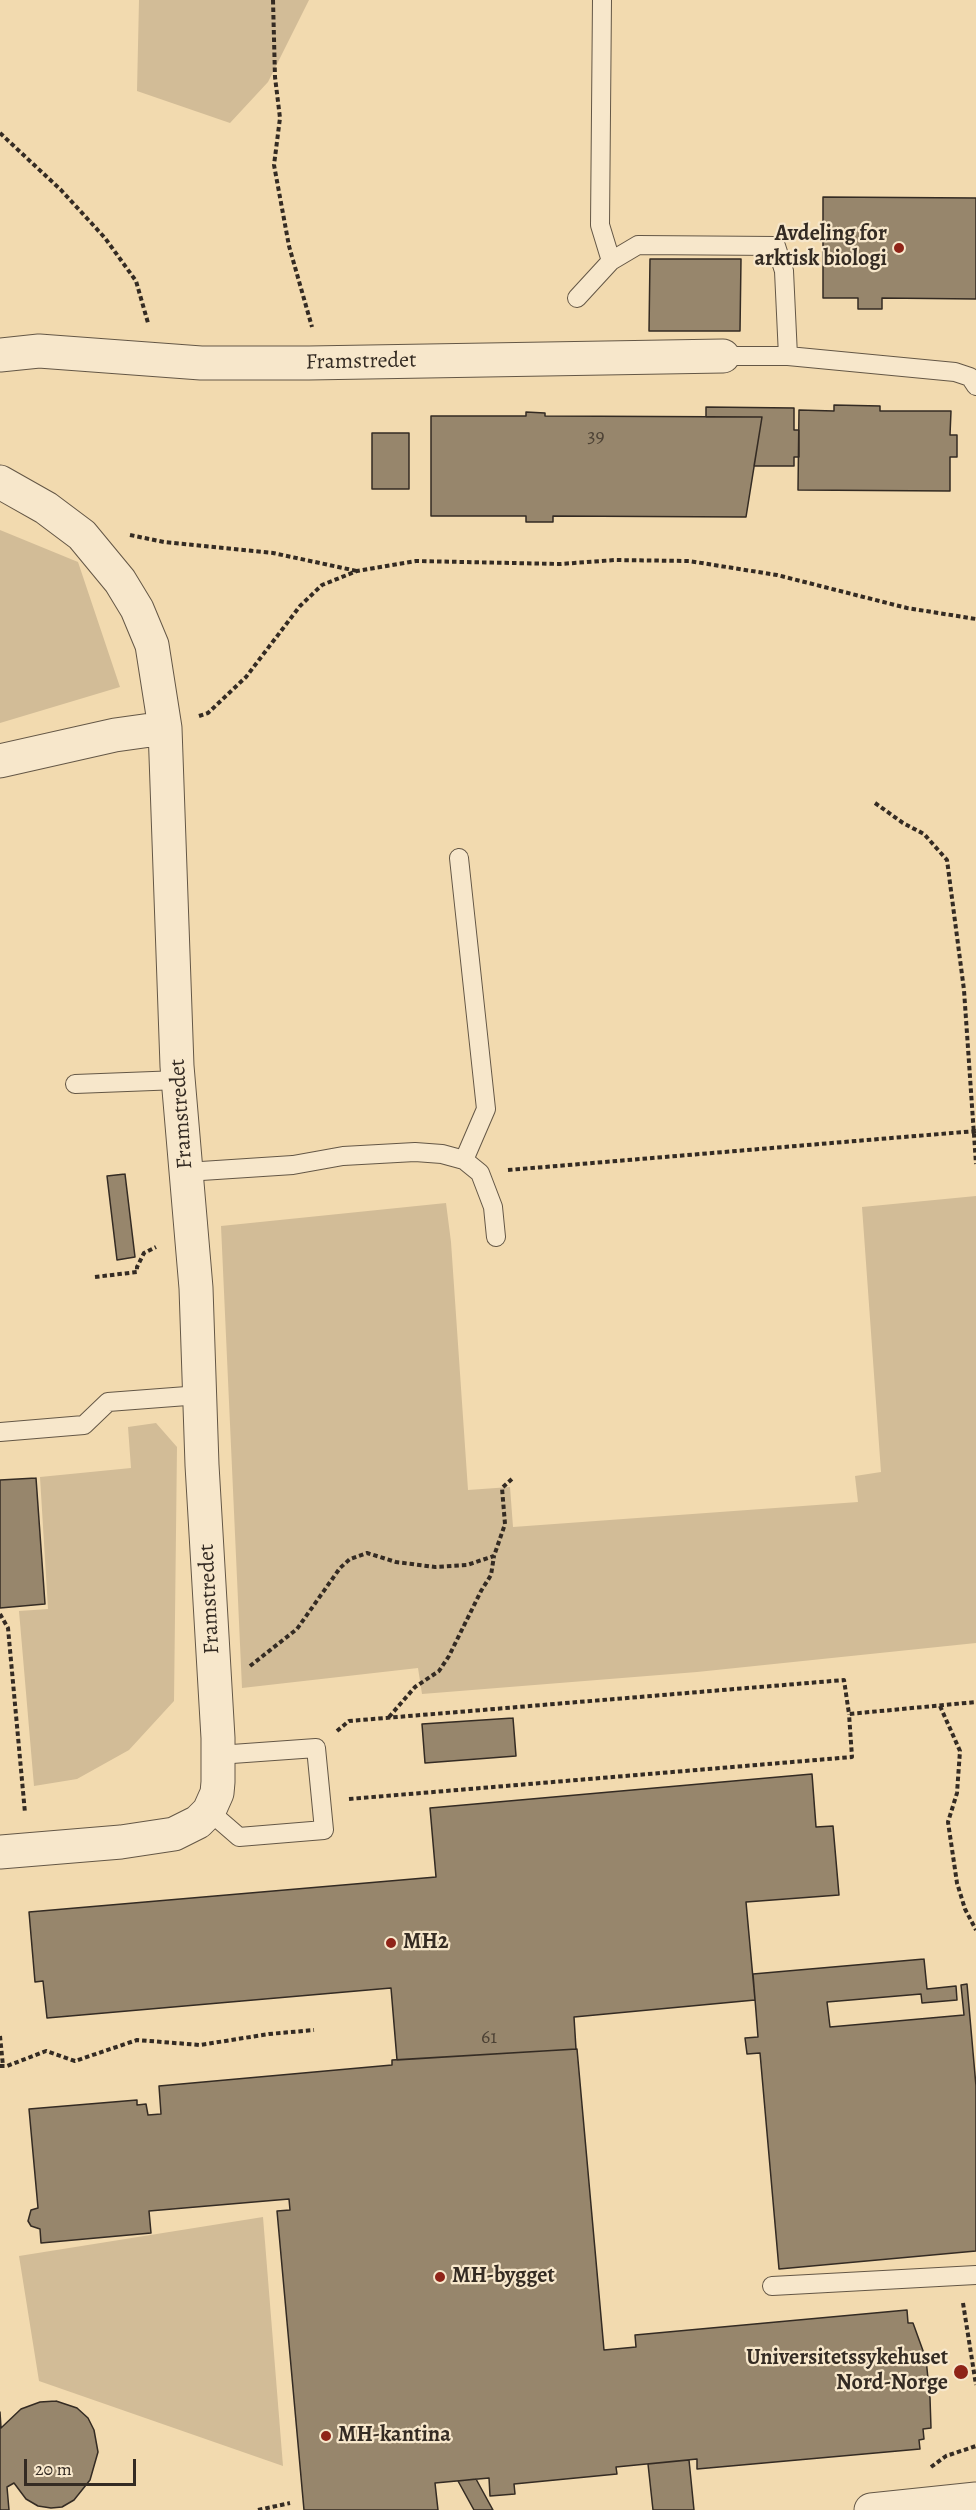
<!DOCTYPE html>
<html>
<head>
<meta charset="utf-8">
<style>
	body { margin:0 }
	#map { position:relative; width:976px; height:2510px; overflow:hidden; background:#f2daaf; font-family:Alegreya,serif }
	canvas { display:block }
	.scale { position:absolute; left:24px; top:2459px; width:112px; height:27px; box-sizing:border-box; border:3px solid #342b23; border-top:0; padding-left:8px; font-size:18px; line-height:21px; white-space:nowrap; color:#342b23; -webkit-text-stroke:4px #f7e7cb; paint-order:stroke }
</style>
</head>
<body>
<div id="map">
<canvas width="976" height="2510"></canvas>
<div class="scale">20 m</div>
</div>
<script>
const c = document.querySelector('canvas').getContext('2d');
c.lineJoin = 'round';
function paint(path, color) { c.fillStyle = color; c.fill(path, 'evenodd'); }
const shape = rows => new Path2D(rows.map(r => 'M' + r).join(''));
function stroke(path, color, width, dash) { c.strokeStyle = color; c.lineWidth = width; c.lineCap = dash ? 'butt' : 'round'; c.setLineDash(dash || []); c.stroke(path); }
function drawText(font, color, halo, rows, align = 'center') {
  c.font = font + ' Alegreya,serif'; c.lineWidth = 4.5; c.setLineDash([]); c.textBaseline = 'middle'; c.strokeStyle = halo; c.fillStyle = color; for (const [text, x, y, turn = 0] of rows) {
    c.save(); c.translate(x, y); c.rotate((+turn || 0) * Math.PI / 180); c.textAlign = isNaN(turn) ? turn : align; if (halo) c.strokeText(text, 0, 0); c.fillText(text, 0, 0); c.restore();
  }
}
paint(shape([
	[139,0,309,0,268,82,230,123,137,91],
	[0,530,78,562,120,687,0,723],
	[976,1196,976,1643,697,1672,422,1694,418,1668,242,1688,221,1226,446,1203,451,1242,468,1490,510,1487,513,1527,858,1502,855,1476,881,1472,862,1207],
	[156,1423,177,1447,174,1701,129,1750,77,1779,34,1786,19,1611,48,1609,40,1477,131,1468,128,1427],
	[263,2217,283,2466,39,2381,19,2256]
]), '#d2bc97');
const building = shape([
	[823,197,976,198,976,299,882,298,882,309,858,309,858,298,823,298,823,197],
	[650,259,741,259,740,331,649,331,650,259],
	[834,405,880,406,880,411,951,411,950,435,957,435,957,457,950,457,950,491,798,490,799,410,834,411,834,405],
	[706,407,794,408,794,430,799,430,799,457,794,457,794,466,754,466,762,417,706,417,706,407],
	[526,412,545,413,545,416,762,417,746,517,553,516,553,522,526,522,526,516,431,516,431,416,526,416,526,412],
	[372,433,409,433,409,489,372,489,372,433],
	[125,1174,135,1257,117,1260,107,1176,125,1174],
	[36,1478,45,1604,0,1608,0,1480,36,1478],
	[513,1718,516,1756,425,1763,422,1724,513,1718],
	[812,1774,816,1827,833,1826,839,1895,746,1902,755,2000,574,2017,576,2049,397,2060,391,1988,47,2018,43,1981,35,1982,29,1912,436,1877,430,1808,812,1774],
	[924,1959,927,1989,956,1986,957,2000,922,2003,921,1994,827,2002,830,2027,964,2015,961,1985,967,1984,976,2086,976,2251,779,2269,760,2053,747,2054,745,2038,758,2037,753,1974,924,1959],
	[577,2049,604,2350,636,2347,635,2335,907,2310,908,2323,913,2323,926,2359,930,2398,931,2428,923,2429,924,2439,919,2440,920,2449,697,2469,697,2459,616,2467,617,2474,514,2484,515,2494,490,2496,489,2478,435,2483,438,2510,304,2510,277,2211,290,2210,289,2199,149,2211,151,2233,41,2243,40,2229,31,2226,28,2221,31,2210,38,2208,29,2109,137,2100,137,2105,146,2104,148,2115,161,2114,159,2086,392,2065,392,2060,577,2049],
	[56,2401,77,2408,88,2418,94,2430,98,2452,90,2480,74,2500,62,2507,51,2508,38,2506,26,2499,14,2483,7,2487,9,2510,0,2510,0,2412,1,2428,21,2409,40,2402,56,2401],
	[689,2460,694,2510,653,2510,648,2464,689,2460],
	[476,2479,493,2510,474,2510,458,2481,476,2479]
]);
paint(building, '#97866c');
stroke(building, '#342b23', 1.5);
const lane = shape([
	[602,0,600,225,611,261],
	[577,298,611,261,638,245,776,246,784,271,788,356],
	[723,356,788,356,955,372,970,377,976,386],
	[459,858,486,1109,464,1160],
	[75,1084,179,1080],
	[186,1172,293,1165,343,1156,415,1152,442,1154,464,1160,480,1173,493,1207,496,1237],
	[0,1432,84,1425,108,1402,200,1395],
	[209,1811,239,1837,324,1830,316,1748,218,1755],
	[772,2286,976,2275]
]);
const street = shape([
	[0,355,39,351,201,363,309,363,723,356],
	[0,482,46,508,82,535,120,581,137,609,152,645,165,728,177,1066,196,1288,202,1465,218,1738,218,1782,217,1793,209,1811,198,1822,174,1834,121,1842,0,1852],
	[0,761,115,735,165,728],
	[871,2510,976,2499]
]);
stroke(lane, '#645746', 20);
stroke(street, '#645746', 35);
stroke(shape([
	[273,0,275,77,280,118,274,165,289,246,312,327],
	[0,133,61,190,105,238,136,281,148,323],
	[130,535,164,542,273,553,357,571],
	[199,716,208,713,246,677,300,606,322,585,357,571,416,561,560,564,615,560,689,561,777,575,907,608,976,619],
	[875,803,903,823,924,834,947,860,964,990,976,1164],
	[508,1170,976,1131],
	[95,1277,137,1272,137,1267,144,1253,156,1247],
	[0,1614,8,1628,25,1813],
	[250,1666,297,1629,340,1568,350,1559,367,1553,396,1562,435,1567,467,1565,494,1556,505,1524,502,1488,514,1477],
	[940,1706,960,1751,957,1793,948,1822,957,1883,965,1909,976,1930],
	[389,1717,415,1687,439,1671,449,1656,481,1591,491,1575,494,1556],
	[337,1731,349,1721,844,1680,849,1714,976,1702],
	[349,1799,852,1757,849,1714],
	[0,2036,3,2066],
	[0,2066,7,2066,46,2051,75,2061,137,2040,200,2045,269,2034,314,2030],
	[963,2303,976,2385],
	[931,2467,946,2456,976,2446],
	[258,2510,290,2503]
]), '#342b23', 4, [4.5, 3]);
stroke(lane, '#f7e7cb', 18);
stroke(street, '#f7e7cb', 33);
for (const [x, y, r, color] of [
	[899,248,6,"#8f2418"],
	[391,1943,6,"#8f2418"],
	[440,2277,6,"#8f2418"],
	[961,2372,8,"#8f2418"],
	[326,2436,6,"#8f2418"]
]) { const dot = new Path2D(); dot.arc(x, y, r, 0, 2 * Math.PI); c.fillStyle = color; c.fill(dot); stroke(dot, '#f7e7cb', 2); }
drawText('20px', '#4d4235', null, [
	["39",596,437],
	["61",489,2038]
]);
drawText('bold 22px', '#342b23', '#f7e7cb', [
	["Avdeling for",887,235,"right"],
	["arktisk biologi",887,260,"right"],
	["MH2",403,1943],
	["MH-bygget",452,2277],
	["Universitetssykehuset",948,2359,"right"],
	["Nord-Norge",948,2384,"right"],
	["MH-kantina",338,2436]
], 'left');
drawText('22px', '#342b23', '#f7e7cb', [
	["Framstredet",361,362,-1],
	["Framstredet",182,1114,-94],
	["Framstredet",210,1599,-93]
]);
</script>
</body>
</html>
